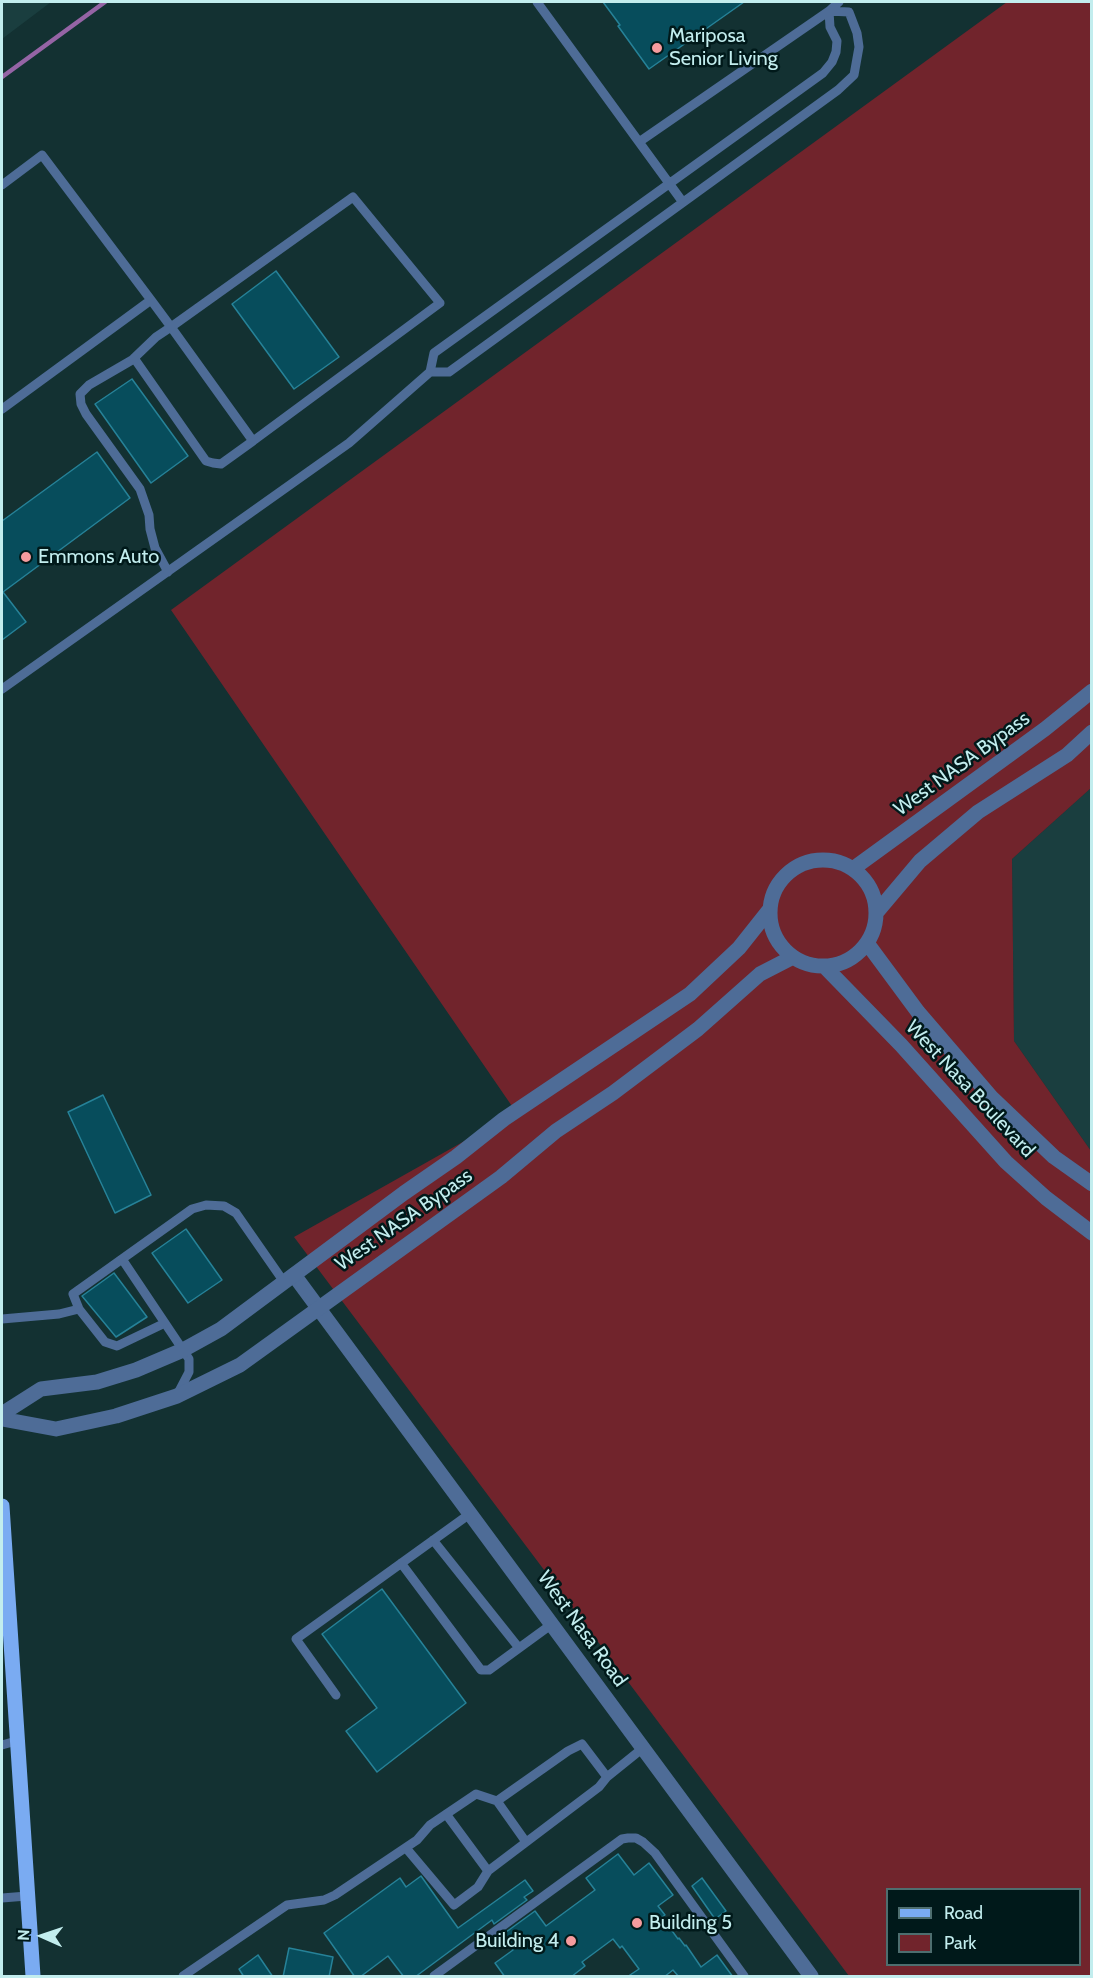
<!DOCTYPE html>
<html>
<head>
<meta charset="utf-8">
<style>
	body { margin:0 }
	#map { position:relative; width:1093px; height:1978px; overflow:hidden; background:#133132; font-family:Cabin,sans-serif }
	canvas { display:block }
	.frame { position:absolute; inset:0; border:3px solid #c2edee; pointer-events:none }
	.legend { position:absolute; left:886px; top:1888px; width:195px; height:78px; box-sizing:border-box; background:#00191a; border:2px solid #4e6e6f; margin:0; padding:8px 10px; list-style:none; font-size:18px; color:#c2edee }
	.legend li { display:flex; align-items:center; gap:12px; height:30px }
	.legend b { width:30px; border:2px solid #4e6e6f }
	.north { position:absolute; left:12px; top:1906px; width:60px; height:60px; -webkit-text-stroke:4px #00191a; paint-order:stroke; rotate:273deg; font-size:16px; font-weight:700; line-height:24px; text-align:center; color:#c2edee }
	.north::after { content:''; display:block; margin:auto; width:21px; height:27px; background:#c2edee; clip-path:polygon(50% 0,100% 100%,50% 72%,0 100%) }
</style>
</head>
<body>
<div id="map">
<canvas width="1093" height="1978"></canvas>
<div class="frame"></div>
<ul class="legend">
<li><b style="height:8px;background:#7aabf2"></b>Road</li>
<li><b style="height:16px;background:#71242c"></b>Park</li>
</ul>
<div class="north">N</div>
</div>
<script>
const c = document.querySelector('canvas').getContext('2d');
c.lineJoin = 'round';
function paint(path, color) { c.fillStyle = color; c.fill(path, 'evenodd'); }
const shape = rows => new Path2D(rows.map(r => 'M' + r).join(''));
function stroke(path, color, width, dash) { c.strokeStyle = color; c.lineWidth = width; c.lineCap = dash ? 'butt' : 'round'; c.setLineDash(dash || []); c.stroke(path); }
function drawText(font, color, halo, rows, align = 'center') {
  c.font = font + ' Cabin,sans-serif'; c.lineWidth = 5; c.setLineDash([]); c.textBaseline = 'middle'; c.strokeStyle = halo; c.fillStyle = color; for (const [text, x, y, turn = 0] of rows) {
    c.save(); c.translate(x, y); c.rotate((+turn || 0) * Math.PI / 180); c.textAlign = isNaN(turn) ? turn : align; if (halo) c.strokeText(text, 0, 0); c.fillText(text, 0, 0); c.restore();
  }
}
paint(shape([
	[2,2,51,2,2,39],
	[1091,788,1091,1151,1014,1041,1012,859]
]), '#1a3e3f');
paint(shape([
	[1007,2,1091,2,1091,788,1012,859,1014,1041,1091,1151,1091,1976,849,1976,294,1237,516,1112,171,610],
	[888,1890,1080,1890,1080,1964,888,1964]
]), '#71242c');
stroke(shape([
	[2,77,105,2]
]), '#9564a5', 4.5);
const building = shape([
	[603,2,744,2,649,69,618,26,620,25,603,2],
	[276,271,339,357,294,389,232,304,276,271],
	[132,379,188,456,151,483,95,404,132,379],
	[97,452,130,498,3,592,26,622,2,640,2,521,97,452],
	[103,1095,151,1195,115,1213,68,1112,103,1095],
	[186,1229,222,1280,188,1303,152,1253,186,1229],
	[114,1273,147,1317,116,1337,82,1296,114,1273],
	[382,1589,466,1703,377,1772,346,1731,377,1708,322,1634,382,1589],
	[618,1854,634,1875,649,1863,673,1895,658,1906,665,1915,662,1917,678,1939,679,1938,685,1946,686,1945,701,1967,717,1955,733,1977,679,1977,673,1970,664,1977,627,1977,639,1969,622,1946,620,1948,613,1939,582,1962,585,1966,571,1977,505,1977,495,1963,513,1950,502,1935,535,1911,546,1926,595,1890,586,1878,618,1854],
	[421,1876,458,1928,525,1880,533,1891,524,1897,527,1900,494,1924,492,1920,415,1977,404,1977,388,1956,360,1977,355,1977,324,1933,400,1878,406,1887,421,1876],
	[702,1878,726,1911,715,1919,692,1886,702,1878],
	[289,1948,333,1957,329,1977,283,1977,289,1948],
	[258,1955,273,1977,244,1977,239,1969,258,1955]
]);
paint(building, '#074d5c');
stroke(building, '#268298', 1.5);
stroke(shape([
	[537,2,682,201],
	[639,142,829,11,839,2],
	[2,185,42,155,151,300],
	[134,358,206,461,213,463,221,464,253,441],
	[430,372,449,372,838,90,854,75,859,47,857,33,849,12,829,11],
	[2,409,151,300,171,327,253,441,440,303,353,197,171,327,156,337,132,360,89,385,80,394,81,404,86,414,140,489,149,515,150,529,155,548,168,572],
	[2,689,349,443,430,372,434,353,823,73,832,62,836,52,837,41,830,27,829,11],
	[122,1259,189,1359,189,1372,177,1395],
	[79,1309,105,1342,117,1346,165,1323],
	[2,1319,59,1314,79,1309,73,1294,192,1209,206,1205,224,1206,236,1213,284,1282],
	[433,1540,519,1648],
	[401,1563,481,1670,489,1670,552,1624],
	[336,1695,296,1639,471,1513],
	[2,1745,16,1741],
	[497,1801,568,1751,582,1744,607,1777,643,1748],
	[446,1814,488,1871,599,1787,607,1777],
	[406,1848,454,1905,478,1887,488,1871],
	[2,1898,27,1896],
	[183,1976,287,1905,324,1900,335,1895,417,1840,430,1825,476,1794,497,1801,526,1842],
	[434,1976,622,1839,628,1838,636,1838,643,1842,655,1853,744,1976]
]), '#4e6c97', 9);
stroke(shape([
	[294,1275,811,1976]
]), '#4e6c97', 15);
stroke(shape([
	'770 913a53 53 0 1 1 106 0a53 53 0 1 1-106 0Z',
	[854,868,1045,729,1092,691],
	[877,912,920,861,978,812,1067,755,1092,732],
	[867,943,918,1012,991,1097,1054,1157,1092,1184],
	[824,966,901,1045,1006,1162,1046,1198,1092,1233],
	[2,1414,41,1389,97,1382,136,1370,183,1350,221,1329,404,1193,456,1157,504,1119,690,994,739,948,770,909],
	[2,1419,56,1429,116,1416,177,1396,240,1365,501,1177,556,1131,613,1093,698,1029,760,974,793,957]
]), '#4e6c97', 15);
stroke(shape([
	[2,1506,33,1976]
]), '#7aabf2', 15);
for (const [x, y, r, color] of [
	[657,48,6,"#f59b9e"],
	[26,557,6,"#f59b9e"],
	[637,1923,6,"#f59b9e"],
	[571,1941,6,"#f59b9e"]
]) { const dot = new Path2D(); dot.arc(x, y, r, 0, 2 * Math.PI); c.fillStyle = color; c.fill(dot); stroke(dot, '#00191a', 2); }
drawText('20px', '#c2edee', '#00191a', [
	["Mariposa",669,36],
	["Senior Living",669,59],
	["Emmons Auto",38,557],
	["Building 5",649,1923],
	["Building 4",559,1941,"right"]
], 'left');
drawText('20px', '#c2edee', '#00191a', [
	["West NASA Bypass",962,764,-36],
	["West Nasa Boulevard",970,1089,47],
	["West NASA Bypass",404,1220,-35],
	["West Nasa Road",582,1629,54]
]);
</script>
</body>
</html>
